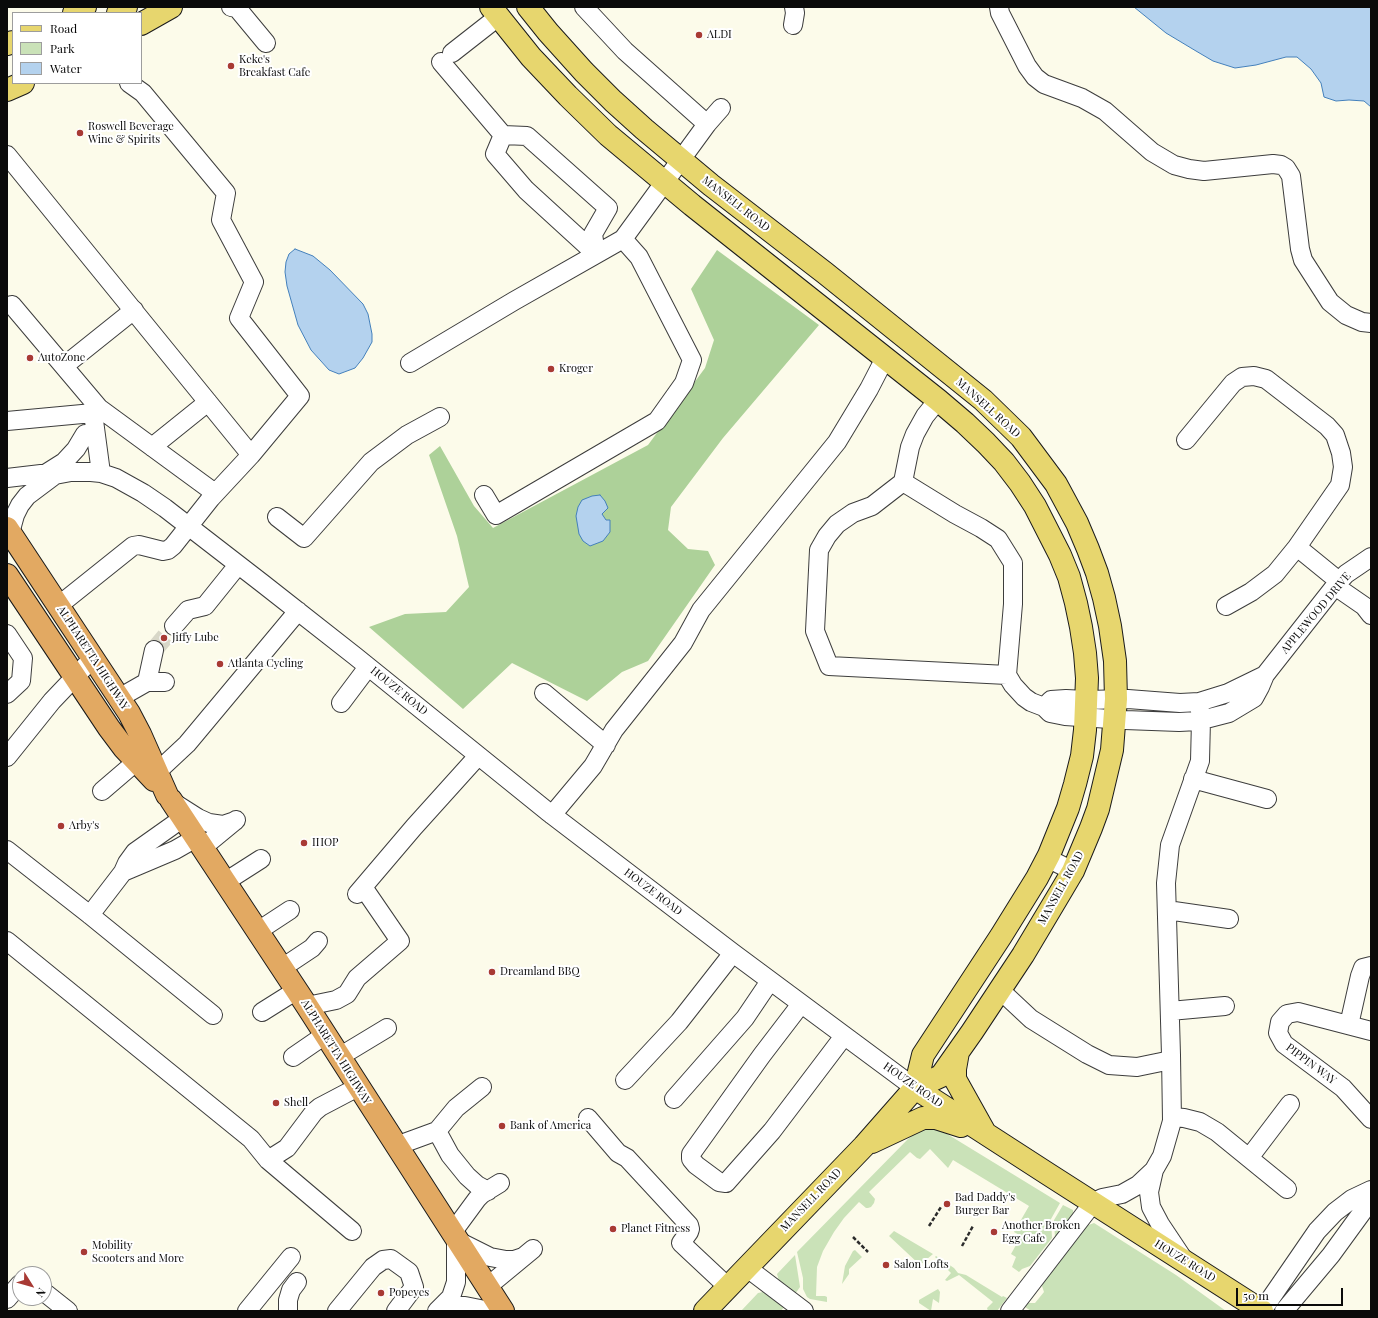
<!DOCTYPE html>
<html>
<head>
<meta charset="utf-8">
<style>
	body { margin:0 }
	#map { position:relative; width:1378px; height:1318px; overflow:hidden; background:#fcfbea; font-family:"Playfair Display",serif }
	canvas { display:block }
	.frame { position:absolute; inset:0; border:8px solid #0a0a0a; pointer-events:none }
	.legend { position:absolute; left:12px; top:12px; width:130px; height:72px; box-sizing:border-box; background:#fff; border:1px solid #9d9d9d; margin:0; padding:5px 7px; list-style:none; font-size:12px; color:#0a0a0a }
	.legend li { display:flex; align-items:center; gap:8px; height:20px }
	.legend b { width:20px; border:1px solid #9d9d9d }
	.north { position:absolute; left:12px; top:1266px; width:40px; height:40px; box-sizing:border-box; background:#fff; border:1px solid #9d9d9d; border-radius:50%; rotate:127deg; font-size:11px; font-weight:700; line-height:16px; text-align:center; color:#0a0a0a }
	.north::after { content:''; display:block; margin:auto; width:14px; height:18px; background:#a83a34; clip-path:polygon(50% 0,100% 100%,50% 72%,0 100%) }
	.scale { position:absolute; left:1236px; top:1288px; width:107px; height:18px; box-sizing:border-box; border:2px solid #0a0a0a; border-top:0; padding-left:5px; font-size:12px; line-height:14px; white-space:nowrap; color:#0a0a0a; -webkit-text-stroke:3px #fff; paint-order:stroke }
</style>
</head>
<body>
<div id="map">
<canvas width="1378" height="1318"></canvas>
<div class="frame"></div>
<ul class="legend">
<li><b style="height:5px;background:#e7d66e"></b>Road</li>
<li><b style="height:11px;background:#cae2b8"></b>Park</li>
<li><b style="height:11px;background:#b4d2ee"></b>Water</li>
</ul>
<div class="north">N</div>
<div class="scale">50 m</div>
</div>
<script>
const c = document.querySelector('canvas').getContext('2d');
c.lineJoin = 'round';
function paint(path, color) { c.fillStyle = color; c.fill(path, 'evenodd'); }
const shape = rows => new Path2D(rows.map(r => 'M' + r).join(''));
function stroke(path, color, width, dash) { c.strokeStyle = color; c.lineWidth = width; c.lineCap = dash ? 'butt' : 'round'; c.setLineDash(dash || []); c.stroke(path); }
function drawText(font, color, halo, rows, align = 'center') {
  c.font = font + ' "Playfair Display",serif'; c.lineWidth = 4; c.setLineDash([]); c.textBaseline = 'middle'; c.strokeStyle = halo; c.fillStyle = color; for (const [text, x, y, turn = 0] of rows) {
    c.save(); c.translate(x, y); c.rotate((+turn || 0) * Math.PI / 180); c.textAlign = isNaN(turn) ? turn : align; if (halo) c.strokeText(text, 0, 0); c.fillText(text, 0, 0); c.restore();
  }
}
paint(shape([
	[921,1129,939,1129,1060,1203,1051,1219,1052,1238,1030,1266,1022,1269,1019,1272,1012,1267,1016,1257,1011,1254,1021,1236,1014,1232,1029,1206,953,1160,948,1168,930,1149,920,1159,917,1158,910,1152,869,1192,875,1199,874,1203,871,1207,868,1208,866,1208,859,1202,844,1218,834,1232,823,1251,817,1267,816,1296,825,1296,827,1297,827,1302,810,1299,807,1297,803,1289,803,1278,797,1252,908,1139],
	[1063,1205,1073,1210,1073,1213,1072,1216,1055,1238,1054,1220],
	[1094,1223,1176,1275,1226,1311,1031,1311,1025,1307,1028,1303,1035,1303,1044,1292,1042,1286,1044,1281,1086,1226],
	[894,1231,933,1254,920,1265,889,1236],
	[855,1250,862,1257,849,1269,849,1274,842,1284,845,1266,853,1251],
	[795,1255,800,1287,795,1294,779,1281,777,1274],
	[936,1256,954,1268,958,1273,966,1275,1002,1297,1003,1296,1007,1298,997,1311,988,1311,987,1308,993,1302,959,1275,947,1281,945,1280,951,1273,935,1257],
	[938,1289,940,1292,939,1303,933,1299,931,1311,919,1303,919,1300],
	[763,1292,784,1307,781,1311,741,1311,758,1293]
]), '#cae2b8');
paint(shape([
	[717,250,819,325,723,438,671,507,668,530,688,549,708,551,715,565,648,661,622,672,587,701,512,663,463,709,369,627,405,614,446,612,469,587,457,536,429,455,440,446,474,506,493,528,648,445,705,368,714,340,691,289]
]), '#add199');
const water = shape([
	[1134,7,1371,7,1371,107,1364,101,1349,100,1336,101,1324,97,1321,83,1311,69,1297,57,1286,57,1256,65,1235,68,1213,61,1196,51,1166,33,1134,7],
	[295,249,313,256,330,270,363,304,368,314,372,334,372,342,363,358,355,368,339,374,329,370,311,350,298,325,287,286,285,272,286,262,289,254,295,249],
	[600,495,605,501,608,508,602,514,606,520,610,520,610,532,603,541,590,546,583,541,579,534,576,516,578,507,582,500,592,496,600,495]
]);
paint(water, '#b4d2ee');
stroke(water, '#4480bb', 1);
stroke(shape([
	[154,650,174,626]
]), '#d8d7c8', 18, [18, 9]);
const minor = shape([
	[231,7,237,8,266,43],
	[999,7,1000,13,1027,66,1035,77,1044,84,1082,98,1105,111,1152,152,1174,165,1189,169,1204,171,1273,164,1281,165,1286,168,1291,176,1300,249,1303,260,1330,302,1346,315,1362,322,1371,323],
	[793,25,795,13,794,7],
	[452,53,498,17],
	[441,62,503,135,495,154,526,190,596,254,593,234,608,208,527,136,503,135],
	[129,83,143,93,226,193,221,220,254,282,239,318,300,396,251,455],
	[707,124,721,108],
	[7,155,251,455,211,498,173,546,168,550,163,551,139,545,133,546,58,606],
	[12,305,99,408,215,493],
	[410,363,514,301,623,239,707,124,625,51,584,7],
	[64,366,134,310],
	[938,400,925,416,915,434,910,447,903,482,872,506,853,513,837,524,827,536,819,550,815,631,829,666,1007,675,1013,685,1024,697,1031,702,1044,707,1050,713,1065,716,1125,720,1179,722,1198,721,1229,713,1254,698,1260,687,1265,675,1335,586,1346,574,1371,557],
	[93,413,101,473],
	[7,421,93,413,99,408],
	[1186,440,1233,383,1242,377,1254,376,1266,379,1327,426,1335,435,1341,453,1343,467,1340,485,1297,547],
	[152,447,208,402],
	[45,474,64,462,76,449,85,434],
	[7,478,41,474,55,475,71,472,91,472,101,473,116,478,143,493,165,508,262,583,355,656,547,811,733,953,915,1088],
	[903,482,955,514,981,528,998,539,1013,563,1013,604,1007,675],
	[484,495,496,515,657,421,684,383,692,360,639,257,623,239],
	[277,517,304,538,371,462,407,435,440,417],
	[7,531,10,533,15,515,20,505,27,496,55,475],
	[1335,586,1364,606,1371,615],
	[1226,606,1251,592,1275,574,1297,547,1340,582],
	[174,626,188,610,205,606,238,565],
	[7,634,23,658,21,681,7,694],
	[147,682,154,650],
	[544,693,606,745],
	[119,698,147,682,165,682],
	[341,703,368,667],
	[1044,707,1051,700,1066,699,1086,700,1128,699,1180,703,1199,702,1228,693,1265,675],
	[7,757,52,701,93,658],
	[157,772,187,744,298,611],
	[1193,779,1267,799],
	[102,791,137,761],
	[176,804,198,818,209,823,223,825,235,821],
	[552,815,593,766,614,730,683,643,701,610,837,442,869,389,885,358],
	[202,848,236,820],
	[7,850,90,915,213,1015],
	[1047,858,1073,871],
	[123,872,175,850,196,838],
	[225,882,261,859],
	[357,894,414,827,478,756],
	[1167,910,1229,919],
	[90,915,123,872,127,863,135,852,183,818],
	[258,931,290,910],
	[7,941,251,1139,268,1160,352,1231],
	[282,968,312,948,318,941],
	[1000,990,1031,1019,1087,1054,1109,1065,1137,1067,1171,1060],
	[801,1004,762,1055,691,1154,691,1159,696,1165,719,1182,726,1183,772,1131,844,1036],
	[307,1006,336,1000,347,994,357,978,400,941,363,887],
	[1170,1011,1225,1006],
	[262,1012,297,990],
	[1349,1025,1360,976,1363,968,1371,966],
	[1371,1031,1298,1012,1287,1014,1280,1022,1278,1033,1284,1044,1343,1088,1371,1119],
	[293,1057,325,1035],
	[339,1057,387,1028],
	[625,1080,679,1022,733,953],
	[674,1099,745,1018,770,981],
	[1172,1117,1184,1118,1200,1122,1217,1132,1287,1189],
	[588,1118,618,1153,627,1158,689,1225,690,1229,689,1232,681,1243,728,1287],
	[437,1131,450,1155,467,1176,477,1185,488,1191],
	[396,1146,437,1131,456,1108,482,1087],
	[1249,1158,1290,1104],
	[268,1160,287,1148,314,1112,320,1107,358,1087],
	[452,1233,477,1199,482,1194,500,1183],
	[1184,1260,1160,1224,1151,1207,1149,1192,1154,1170,1162,1156,1172,1121,1171,1055,1166,883,1170,845,1200,761,1201,720,1199,702],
	[746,1267,804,1311],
	[487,1287,533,1249],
	[44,1292,68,1311],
	[7,1299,20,1284],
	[247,1311,291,1257],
	[288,1311,288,1300,291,1290,297,1282],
	[337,1311,373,1267,383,1260,391,1259,409,1272,414,1287,396,1311],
	[437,1311,451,1297,456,1282,456,1240,490,1257,506,1260,514,1260,523,1257],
	[452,1311,459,1306,465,1306,490,1311],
	[1010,1311,1093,1203,1102,1198,1122,1194,1138,1185,1154,1170],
	[1262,1311,1317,1231,1335,1212,1352,1199,1371,1190],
	[1284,1311,1331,1255,1363,1211,1371,1203]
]);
const major = shape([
	[491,7,531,57,568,96,608,135,692,205,938,400,965,423,986,443,1004,462,1020,483,1035,506,1060,555,1069,577,1076,603,1081,627,1085,653,1087,678,1085,730,1082,756,1075,784,1068,808,1049,855,1037,878,1001,936,923,1055,915,1088],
	[528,7,548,32,584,72,613,101,644,129,711,185,825,273,983,400,1021,437,1056,484,1077,523,1088,549,1097,573,1104,598,1110,626,1115,661,1116,699,1112,750,1098,809,1091,828,1073,871,1060,893,1023,955,972,1032,941,1076,915,1088,864,1146,705,1311],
	[74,13,85,7],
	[118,13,126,7],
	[141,24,171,7],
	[7,44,13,42],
	[7,90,23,83],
	[958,1052,955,1069,955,1079,984,1131],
	[915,1088,1048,1174,1262,1311],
	[872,1142,923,1118,936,1118,961,1126]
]);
const highway = shape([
	[7,528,129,713,140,734,167,795],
	[7,575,109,728,124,748,154,780],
	[171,800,307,1006,503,1311]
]);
stroke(minor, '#3d3d3d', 20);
stroke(major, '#1b1b1b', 24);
stroke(highway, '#1b1b1b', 24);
stroke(shape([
	[929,1226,941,1207],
	[853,1237,868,1252],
	[962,1246,973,1226]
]), '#2c2c2c', 2.5, [4, 2]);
stroke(minor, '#fff', 18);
stroke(major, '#e7d66e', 22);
stroke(highway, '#e2a962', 22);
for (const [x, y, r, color] of [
	[699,35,4,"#a83a34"],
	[231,66,4,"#a83a34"],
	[80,133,4,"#a83a34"],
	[30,358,4,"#a83a34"],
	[551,369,4,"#a83a34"],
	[164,638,4,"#a83a34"],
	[220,664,4,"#a83a34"],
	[61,826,4,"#a83a34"],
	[304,843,4,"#a83a34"],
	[492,972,4,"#a83a34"],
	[276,1103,4,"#a83a34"],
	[502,1126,4,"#a83a34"],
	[947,1204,4,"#a83a34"],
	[613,1229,4,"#a83a34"],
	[994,1232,4,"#a83a34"],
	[84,1252,4,"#a83a34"],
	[886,1265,4,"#a83a34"],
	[381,1293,4,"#a83a34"]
]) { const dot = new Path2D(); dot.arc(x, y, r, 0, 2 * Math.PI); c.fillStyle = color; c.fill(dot); stroke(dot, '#fff', 1.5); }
drawText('11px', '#0a0a0a', '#fff', [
	["ALDI",707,35],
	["Keke's",239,60],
	["Breakfast Cafe",239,73],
	["Roswell Beverage",88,127],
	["Wine & Spirits",88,140],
	["AutoZone",38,358],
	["Kroger",559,369],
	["Jiffy Lube",172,638],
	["Atlanta Cycling",228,664],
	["Arby's",69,826],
	["IHOP",312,843],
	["Dreamland BBQ",500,972],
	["Shell",284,1103],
	["Bank of America",510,1126],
	["Bad Daddy's",955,1198],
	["Burger Bar",955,1211],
	["Another Broken",1002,1226],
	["Egg Cafe",1002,1239],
	["Planet Fitness",621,1229],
	["Mobility",92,1246],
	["Scooters and More",92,1259],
	["Salon Lofts",894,1265],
	["Popeyes",389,1293]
], 'left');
drawText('11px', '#0a0a0a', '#fff', [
	["MANSELL ROAD",736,204,38],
	["MANSELL ROAD",988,408,42],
	["APPLEWOOD DRIVE",1316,613,-50],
	["ALPHARETTA HIGHWAY",93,658,57],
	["HOUZE ROAD",399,691,39],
	["MANSELL ROAD",1061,888,-61],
	["HOUZE ROAD",653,892,37],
	["ALPHARETTA HIGHWAY",336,1052,58],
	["PIPPIN WAY",1311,1064,37],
	["HOUZE ROAD",913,1085,35],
	["MANSELL ROAD",811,1200,-46],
	["HOUZE ROAD",1185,1261,32]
]);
</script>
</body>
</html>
